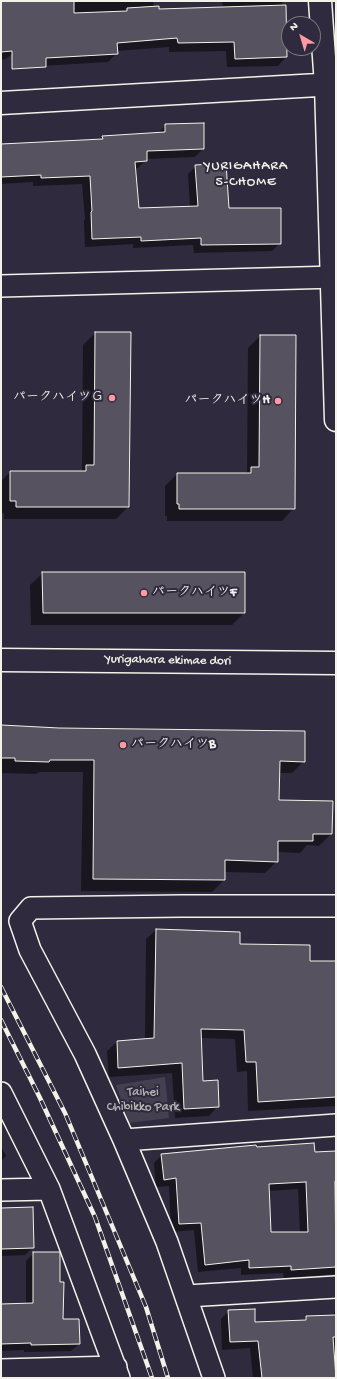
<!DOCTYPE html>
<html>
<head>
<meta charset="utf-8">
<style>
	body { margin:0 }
	#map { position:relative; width:337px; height:1379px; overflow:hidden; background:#2f2a3d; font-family:"Gochi Hand",sans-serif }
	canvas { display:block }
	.frame { position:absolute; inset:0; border:2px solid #f4f1e8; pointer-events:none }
	.north { position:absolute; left:281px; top:16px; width:40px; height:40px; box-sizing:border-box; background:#2f2a3d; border:1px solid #7e7a81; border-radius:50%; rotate:322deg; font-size:11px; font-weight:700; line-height:16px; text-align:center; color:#f4f1e8 }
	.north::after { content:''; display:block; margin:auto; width:14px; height:18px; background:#ff9aa2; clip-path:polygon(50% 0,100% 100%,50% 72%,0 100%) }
</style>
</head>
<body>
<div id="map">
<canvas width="337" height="1379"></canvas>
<div class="frame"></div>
<div class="north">N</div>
</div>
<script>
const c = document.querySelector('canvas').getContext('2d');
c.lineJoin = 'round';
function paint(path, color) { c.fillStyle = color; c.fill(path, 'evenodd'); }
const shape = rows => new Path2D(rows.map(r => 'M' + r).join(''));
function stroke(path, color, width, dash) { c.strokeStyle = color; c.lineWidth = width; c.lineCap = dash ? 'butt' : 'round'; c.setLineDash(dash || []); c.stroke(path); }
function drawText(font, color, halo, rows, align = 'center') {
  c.font = font + ' "Gochi Hand","Klee One",sans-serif'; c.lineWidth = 4; c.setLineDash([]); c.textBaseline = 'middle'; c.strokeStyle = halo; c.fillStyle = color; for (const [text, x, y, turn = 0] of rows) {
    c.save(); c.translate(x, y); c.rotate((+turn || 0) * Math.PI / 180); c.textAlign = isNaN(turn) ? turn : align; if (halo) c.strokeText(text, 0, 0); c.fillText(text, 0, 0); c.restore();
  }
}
paint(shape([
	[165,1077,169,1118,129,1123,116,1085]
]), '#454050');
paint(shape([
	[1,1,14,1,15,51,6,59,1,60],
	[41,1,153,1,154,7,158,10,223,9,222,1,282,1,286,57,278,66,227,67,226,51,169,52,169,47,116,51,117,53,108,62,41,66],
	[166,125,203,149,195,157,146,159,146,160,138,168,134,169,138,210,190,207,188,174,196,166,228,209,280,243,272,251,194,253,193,245,133,248,133,244,85,247,84,221,85,219,82,184,33,186,33,182,1,184,1,145,100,140,103,137,158,133],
	[95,333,128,507,116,519,4,519,4,513,1,513,1,481,10,472,80,472,82,471,83,345],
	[260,336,294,508,282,521,167,521,167,516,165,516,165,486,177,474,246,474,247,472,248,348],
	[43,573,244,613,232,625,31,625,30,585],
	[1,727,304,761,292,773,279,773,278,801,331,834,319,846,307,845,300,853,277,852,277,861,265,873,224,872,224,880,212,892,81,891,83,772,39,772,36,774,1,773],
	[156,930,239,945,309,962,336,962,336,1106,248,1111,247,1071,237,1072,235,1039,200,1038,202,1082,218,1106,209,1116,175,1118,172,1073,109,1077,107,1051,117,1042,145,1039,146,939],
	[1,1146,6,1156,1,1161],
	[256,1148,314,1153,336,1152,336,1188,334,1188,336,1274,284,1278,283,1273,241,1275,241,1268,198,1272,194,1230,171,1232,169,1186,156,1187,154,1163,162,1155],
	[298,1189,300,1233,270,1233,268,1191],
	[1,1209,33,1247,25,1255,1,1256],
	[34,1253,59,1283,62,1320,79,1344,71,1351,24,1352,24,1350,1,1351,1,1305,26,1305,26,1261],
	[336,1310,336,1378,253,1378,250,1348,222,1350,221,1319,229,1311,254,1323,303,1321,306,1317,334,1316,334,1312]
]), '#0007');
const building = shape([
	[1,1,74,1,74,13,127,11,127,8,159,6,159,9,286,5,287,57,235,59,234,42,178,43,177,38,117,43,118,54,46,58,46,67,12,69,12,51,1,52,1,1],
	[204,123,204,149,147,151,147,161,135,162,139,208,198,206,195,165,226,163,229,208,281,208,281,244,201,245,201,238,141,241,141,237,92,239,91,212,92,211,90,176,41,178,41,175,1,177,1,144,103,139,102,136,165,132,165,124,204,123],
	[95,332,131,332,129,507,16,507,16,501,10,501,10,471,86,471,86,465,94,465,95,332],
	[260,335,296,335,295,509,179,509,179,504,177,504,177,473,251,473,251,467,259,467,260,335],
	[42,572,245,572,245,613,43,613,42,572],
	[1,725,59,728,305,731,305,762,280,761,279,800,333,801,332,834,313,834,313,841,278,841,278,862,225,860,225,880,93,879,94,760,50,760,49,762,15,761,15,758,1,758,1,725],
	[156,929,240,932,240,944,310,945,310,961,336,961,336,1097,258,1102,256,1062,246,1062,244,1030,201,1029,203,1081,218,1080,219,1107,184,1109,182,1063,118,1068,117,1041,154,1038,156,929],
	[314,1143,315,1152,336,1151,336,1181,335,1181,336,1267,291,1270,291,1266,249,1268,249,1260,205,1265,201,1223,179,1224,176,1178,164,1180,161,1154,256,1145,257,1147,314,1143],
	[306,1182,308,1232,271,1232,269,1184,306,1182],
	[33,1207,34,1248,1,1249,1,1208,33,1207],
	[33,1252,60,1252,60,1282,64,1282,63,1319,79,1319,80,1344,31,1345,31,1343,1,1344,1,1304,33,1303,33,1252],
	[255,1309,255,1322,306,1320,306,1316,336,1315,336,1337,333,1337,336,1378,262,1378,258,1341,230,1342,228,1310,255,1309]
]);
paint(building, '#56525f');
stroke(building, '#f4f1e8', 1);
const minor = shape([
	[1,286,336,277],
	[1,1093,49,1189,119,1378],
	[124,1140,336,1125],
	[1,1190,49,1189],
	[187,1296,336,1287],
	[1,1370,116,1367],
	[214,1378,167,1242,124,1140,85,1054,30,950,20,921,31,908,181,906,336,906]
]);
const tertiary = shape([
	[320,1,326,85,336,420],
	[1,103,336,84],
	[1,660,336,663]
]);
stroke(minor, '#f4f1e8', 24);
stroke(tertiary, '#f4f1e8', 25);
stroke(minor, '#2f2a3d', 21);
stroke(tertiary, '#2f2a3d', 22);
const rail = shape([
	[1,987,65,1113,146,1307,168,1378],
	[1,1020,40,1098,95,1217,152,1378]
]);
stroke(rail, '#f4f1e8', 4.5);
stroke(rail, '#2f2a3d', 3, [9]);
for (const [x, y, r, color] of [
	[112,398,4,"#ff9aa2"],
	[278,401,4,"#ff9aa2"],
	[144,593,4,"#ff9aa2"],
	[123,745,4,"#ff9aa2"]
]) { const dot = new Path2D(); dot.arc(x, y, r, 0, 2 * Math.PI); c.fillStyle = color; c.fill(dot); stroke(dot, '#2f2a3d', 1.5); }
drawText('bold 13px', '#f4f1e8', '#2f2a3d', [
	["パークハイツＧ",104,398],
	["パークハイツH",270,401],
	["パークハイツF",152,593,"left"],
	["パークハイツB",131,745,"left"]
], 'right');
drawText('13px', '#f4f1e8', '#2f2a3d', [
	["Yurigahara ekimae dori",168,661,1]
]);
drawText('13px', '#b7b3b3', '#2f2a3d', [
	["Taihei",143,1093],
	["Chibikko Park",143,1108]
]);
c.letterSpacing = '1px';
drawText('14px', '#f4f1e8', '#2f2a3d', [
	["YURIGAHARA",246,167],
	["5-CHOME",246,183]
]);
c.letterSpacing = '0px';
</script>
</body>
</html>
